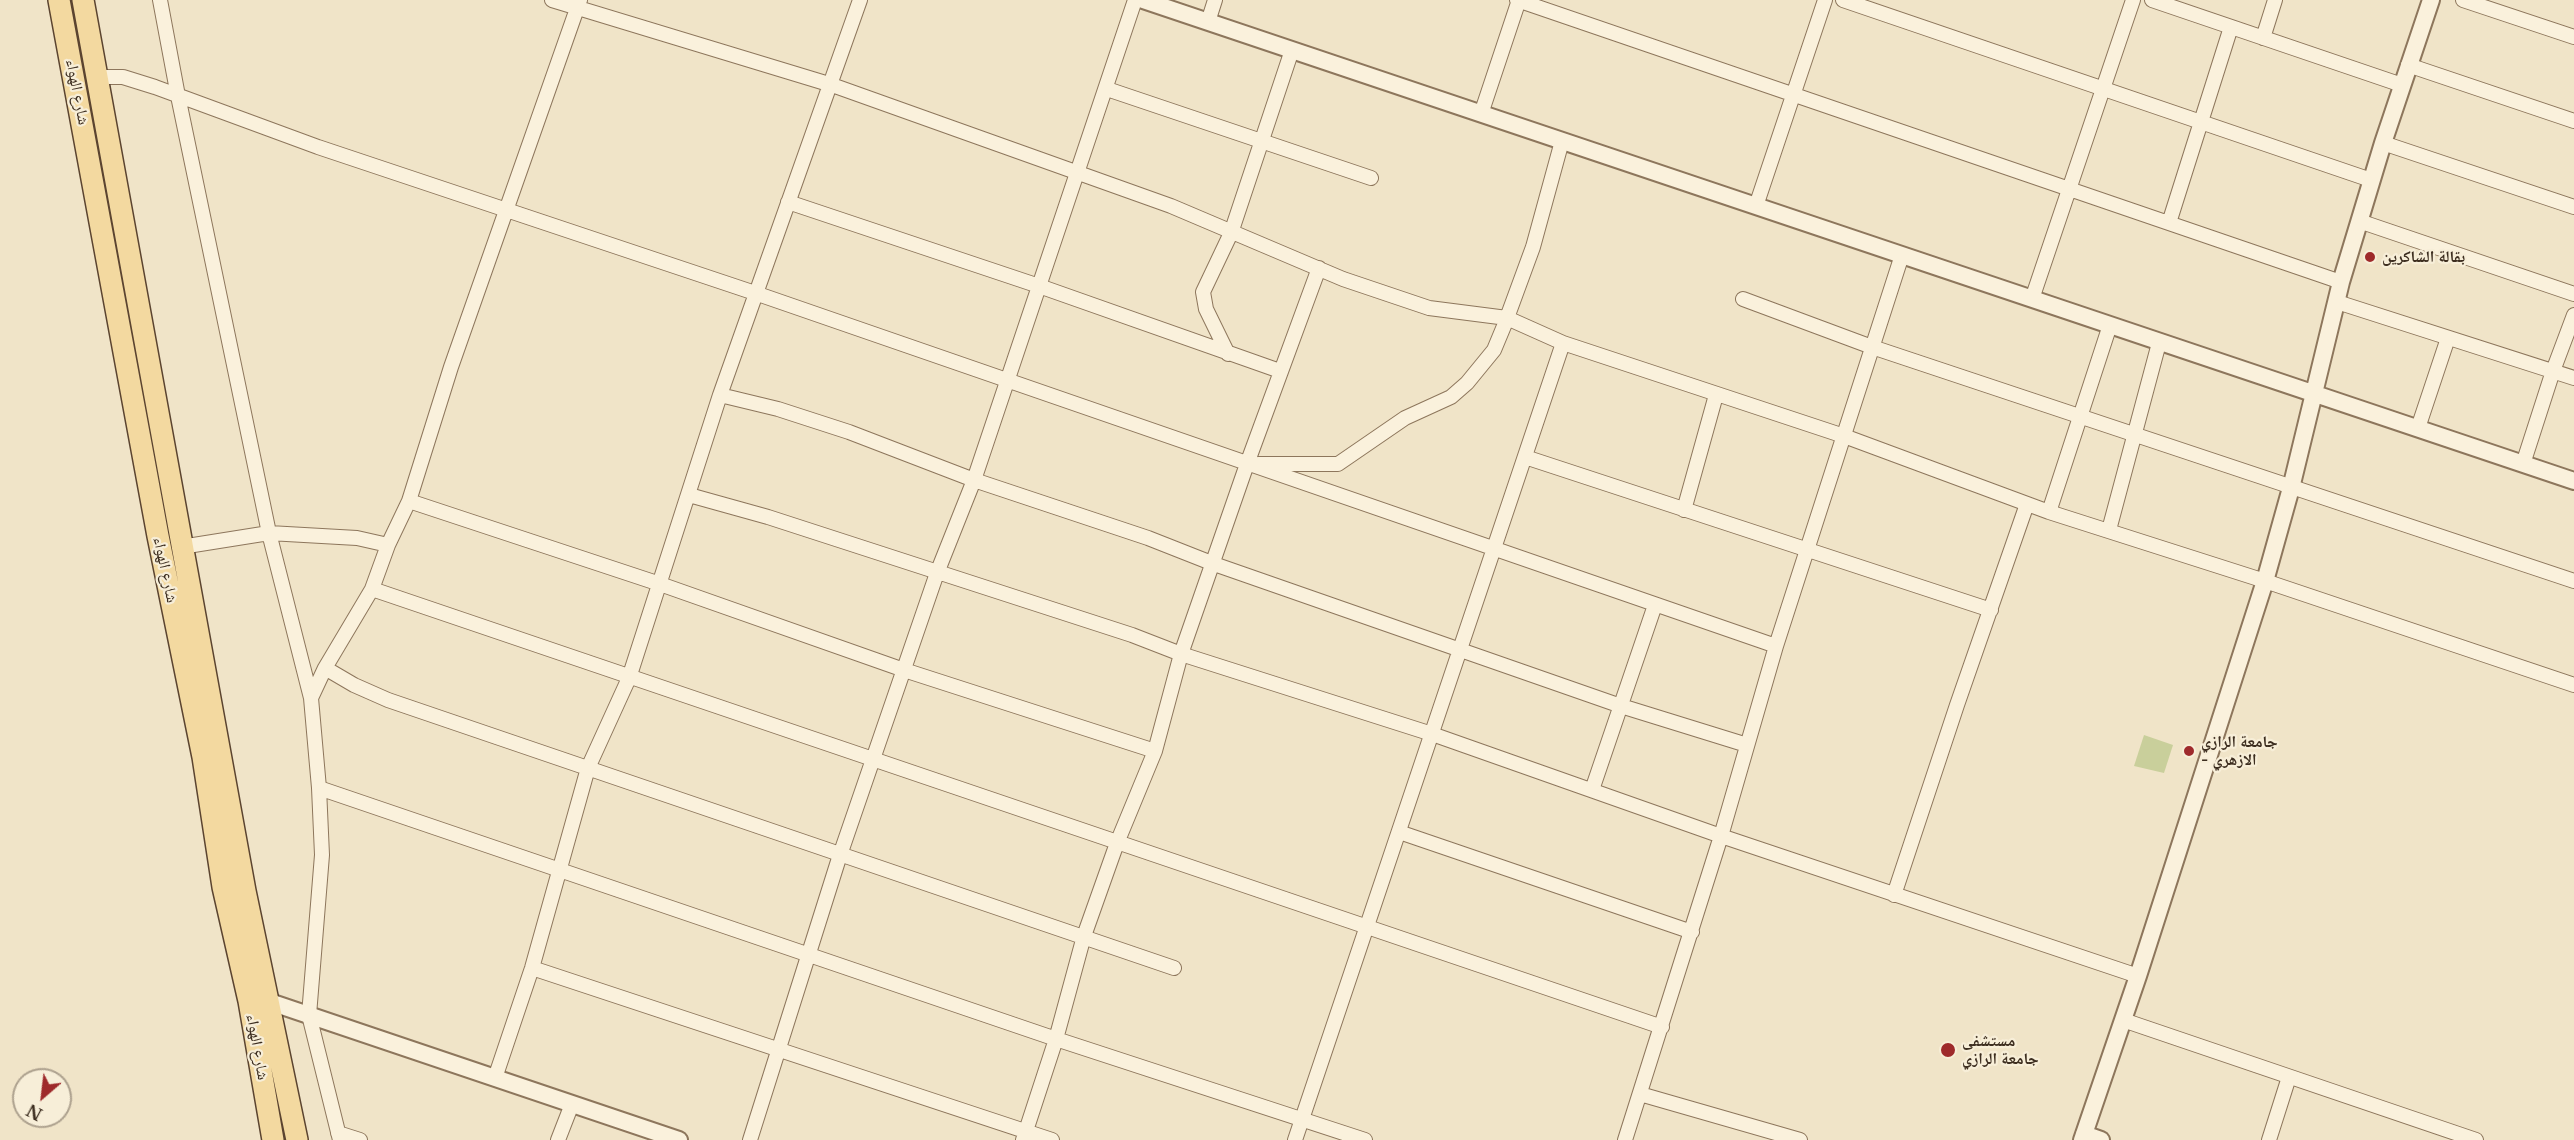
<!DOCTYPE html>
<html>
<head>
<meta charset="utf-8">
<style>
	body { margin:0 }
	#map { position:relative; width:2574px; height:1140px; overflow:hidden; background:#f0e4c8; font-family:"Libre Baskerville",serif }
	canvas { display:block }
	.north { position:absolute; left:12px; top:1068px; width:60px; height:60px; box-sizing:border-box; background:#f7eed8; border:2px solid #ada18e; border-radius:50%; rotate:208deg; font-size:16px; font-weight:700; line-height:24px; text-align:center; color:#3d2e20 }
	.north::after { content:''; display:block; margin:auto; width:21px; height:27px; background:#9e2a2b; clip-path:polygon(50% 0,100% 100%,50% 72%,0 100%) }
</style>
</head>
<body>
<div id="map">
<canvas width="2574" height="1140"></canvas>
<div class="north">N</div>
</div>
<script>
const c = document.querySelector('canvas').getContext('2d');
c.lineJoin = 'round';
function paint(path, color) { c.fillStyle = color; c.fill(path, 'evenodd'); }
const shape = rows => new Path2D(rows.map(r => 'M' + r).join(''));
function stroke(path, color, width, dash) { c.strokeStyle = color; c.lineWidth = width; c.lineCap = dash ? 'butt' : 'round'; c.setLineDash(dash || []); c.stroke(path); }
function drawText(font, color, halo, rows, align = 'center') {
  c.font = font + ' "Libre Baskerville","Noto Naskh Arabic",serif'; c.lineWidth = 4.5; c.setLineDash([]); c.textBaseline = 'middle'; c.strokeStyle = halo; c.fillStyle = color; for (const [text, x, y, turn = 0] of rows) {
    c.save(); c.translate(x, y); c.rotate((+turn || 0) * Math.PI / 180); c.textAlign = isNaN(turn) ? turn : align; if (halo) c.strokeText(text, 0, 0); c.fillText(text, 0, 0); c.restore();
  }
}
paint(shape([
	[2144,735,2173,745,2164,773,2134,766]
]), '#c9cf9b');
const minor = shape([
	[160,0,178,96,269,533,311,698,319,788,322,855,309,1015,340,1140],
	[552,0,832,85,1171,206,1343,279,1429,308,1507,318,1563,343,1844,436,2049,512,2265,581,2574,685],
	[860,0,720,395,778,409,849,432,974,480,1148,538,1214,564,1621,706,1747,745],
	[1517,0,2341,282],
	[1843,0,2371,180],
	[2152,0,2402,85],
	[2463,0,2574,37],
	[1208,22,1215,0],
	[2263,38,2275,0],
	[2408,65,2574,121],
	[97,77,123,77,155,87,318,147,755,293,1776,646],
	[1107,89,1371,178],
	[1481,114,1519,0],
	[2383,143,2574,207],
	[788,202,1039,286,1280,371],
	[1756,206,1825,0],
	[2359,221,2574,294],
	[2169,223,2231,27],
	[1743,299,1872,347,2574,581],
	[2032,299,2133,0],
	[2337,302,2574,378],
	[1228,354,1206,309,1203,292,1231,233,1292,50],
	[2418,428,2448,338],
	[1525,457,1991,610],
	[1258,464,1338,464,1405,418,1451,397,1467,383,1494,350,1504,326,1533,247,1562,141],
	[2523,464,2553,371,2574,315],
	[689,495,768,517,1132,635,1181,654,1432,734,1721,836,2138,976],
	[409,501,660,584,904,670,1155,751],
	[1684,510,1716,395],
	[2049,512,2110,325],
	[2109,530,2159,343],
	[181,547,269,533,357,538,388,545],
	[372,589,1662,1027],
	[325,668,354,685,388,700,1174,968],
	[311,698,325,668,372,589,388,545,409,501,451,367,580,0],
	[319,788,1056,1039,1365,1140],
	[1592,790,1655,605],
	[1399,832,1692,932],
	[1894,895,1957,705,2027,504],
	[532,968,1052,1140],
	[2123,1020,2476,1140],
	[495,1078,532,968,588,768,629,678,720,395],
	[1640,1094,1800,1140],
	[338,1133,360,1140],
	[558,1140,572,1104],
	[750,1140,839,858,937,573,974,480,1135,0],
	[1023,1140,1056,1039,1084,936,1117,843,1155,751,1181,654,1247,464,1319,268],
	[1295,1140,1563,343],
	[1625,1140,1721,836,1776,646,1902,255],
	[2269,1140,2289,1077]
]);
const tertiary = shape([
	[1143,0,2574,481],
	[267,1001,679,1140],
	[2084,1134,2101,1140],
	[2082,1140,2138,976,2265,581,2291,488,2341,282,2383,143,2431,0]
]);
const primary = shape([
	[59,0,158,536,203,757,223,887,249,1001,273,1140],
	[83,0,245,891,297,1140]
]);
stroke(minor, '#8d765c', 16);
stroke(tertiary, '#8d765c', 20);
stroke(primary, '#5b4430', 24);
stroke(minor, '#faf1dc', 14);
stroke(tertiary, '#faf1dc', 16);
stroke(primary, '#f3d9a0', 21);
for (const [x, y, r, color] of [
	[2370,257,6,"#9e2a2b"],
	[2189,751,6,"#9e2a2b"],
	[1948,1050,8,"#9e2a2b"]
]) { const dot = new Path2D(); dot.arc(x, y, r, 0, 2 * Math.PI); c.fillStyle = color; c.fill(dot); stroke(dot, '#f7eed8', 2); }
drawText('16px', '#3d2e20', '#f7eed8', [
	["شارع الهواء",77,92,79],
	["شارع الهواء",165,570,78],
	["شارع الهواء",257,1047,80]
]);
drawText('bold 16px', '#3d2e20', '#f7eed8', [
	["بقالة الشاكرين",2382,257],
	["جامعة الرازي",2201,742],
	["- الازهري",2201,760],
	["مستشفى",1962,1041],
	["جامعة الرازي",1962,1059]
], 'left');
</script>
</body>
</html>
